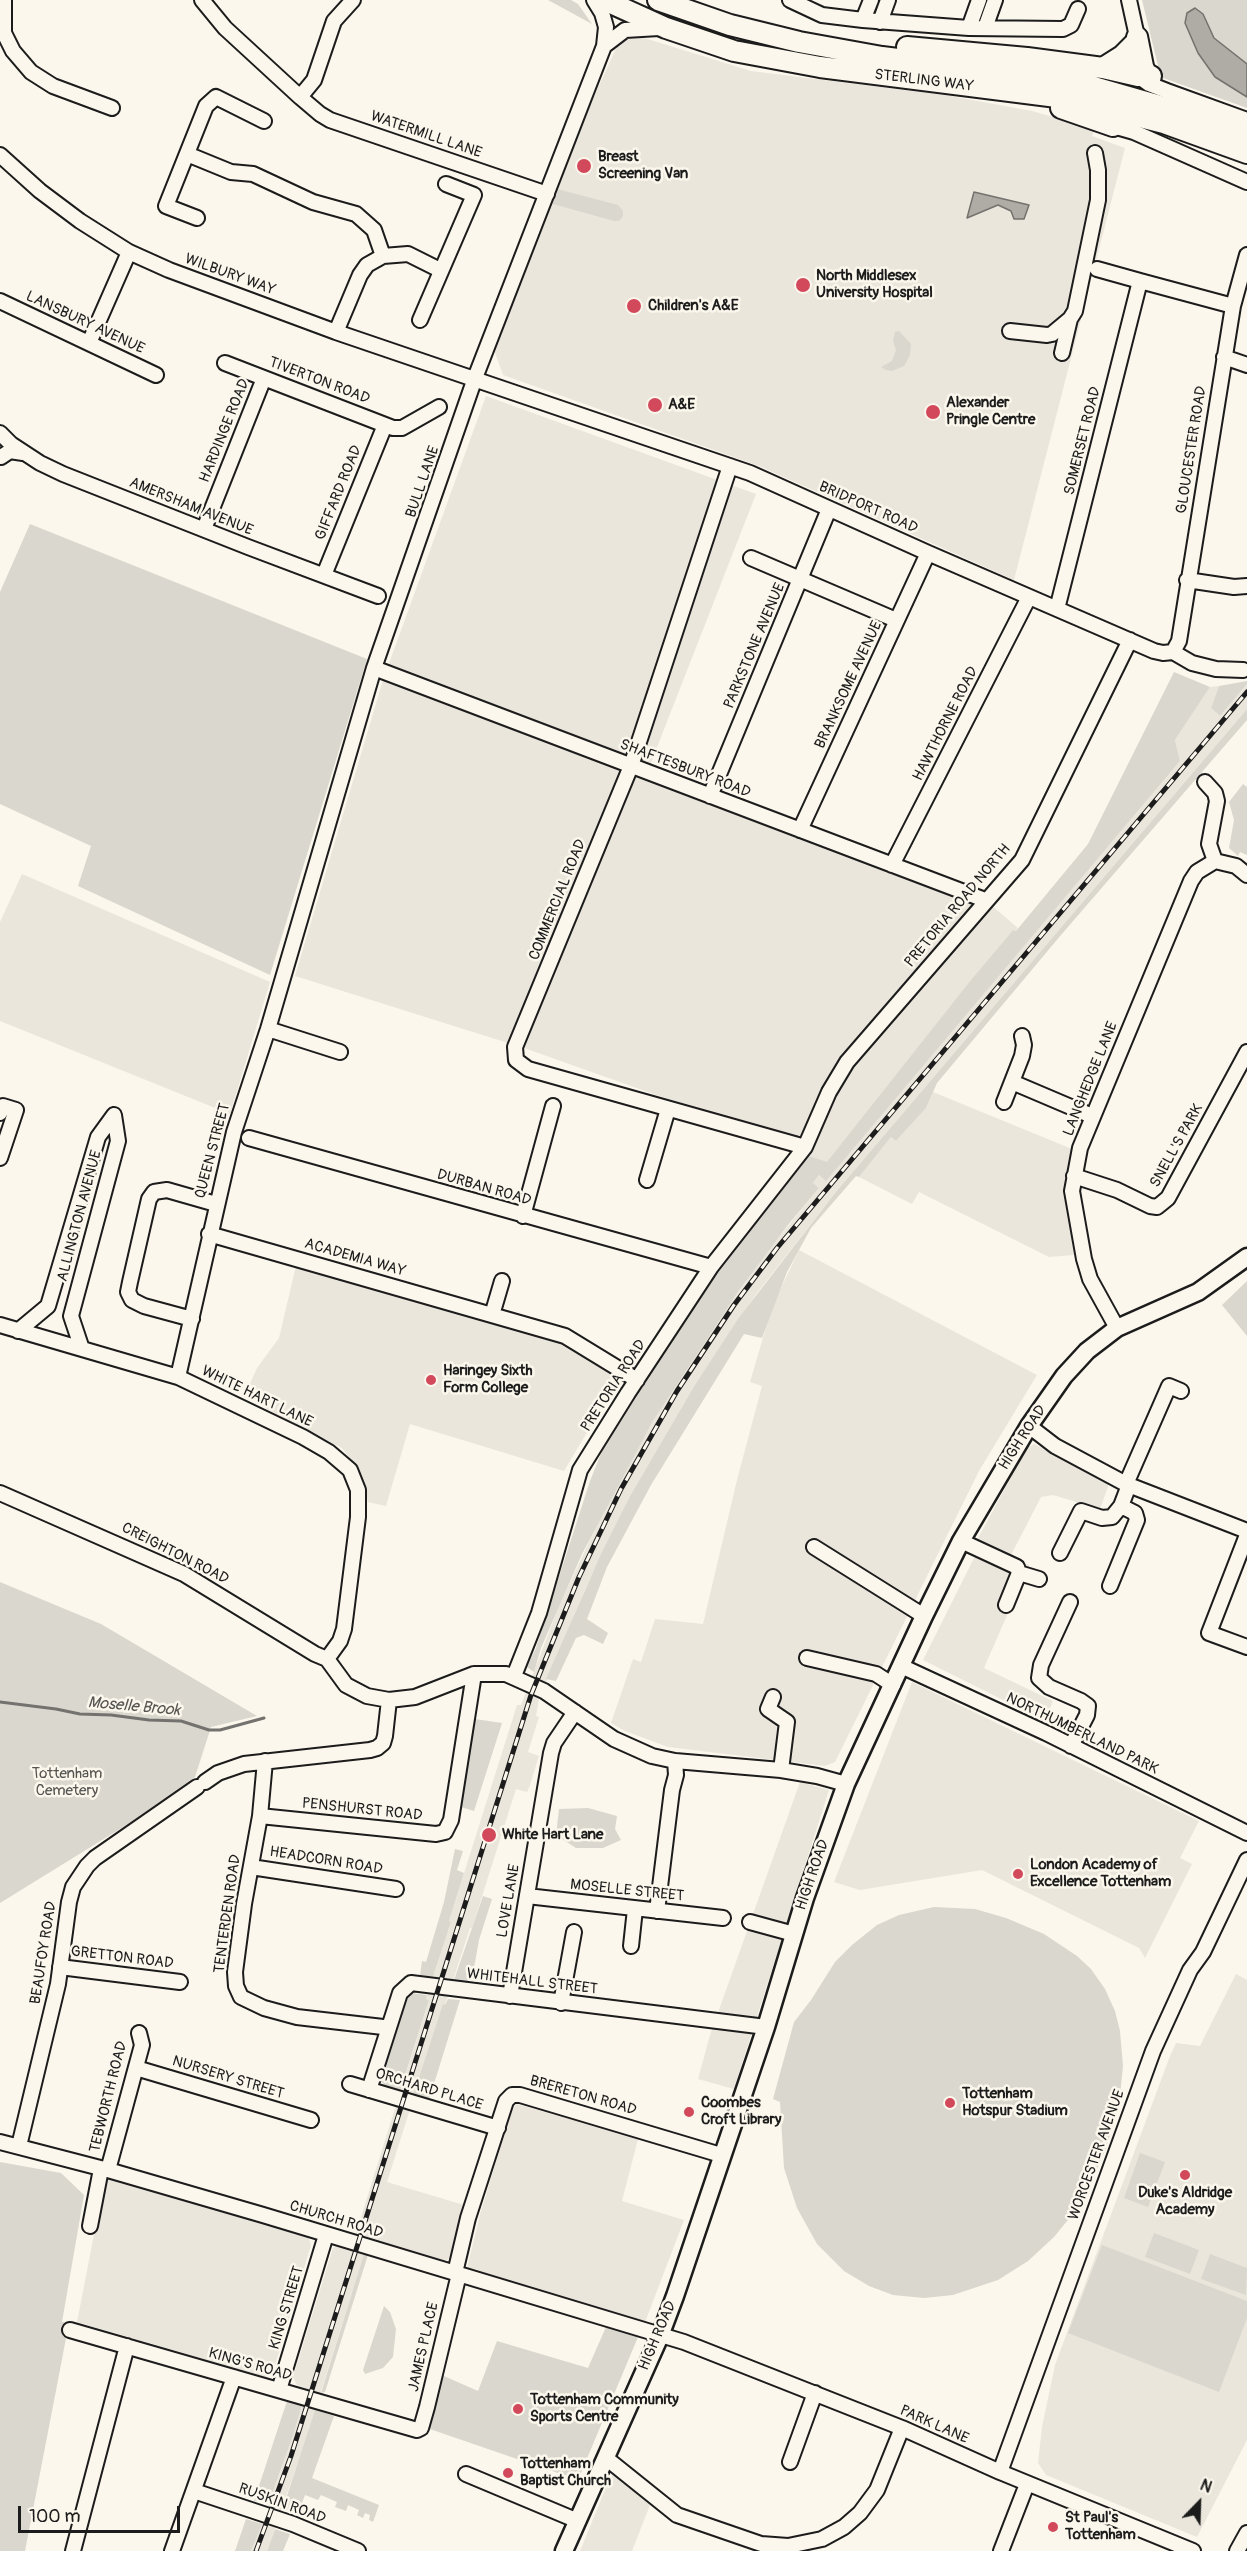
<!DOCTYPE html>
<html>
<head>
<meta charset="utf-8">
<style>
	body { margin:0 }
	#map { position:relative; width:1247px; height:2551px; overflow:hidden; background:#fbf7ec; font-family:Pangolin,sans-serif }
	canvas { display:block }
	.north { position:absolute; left:1169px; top:2473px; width:60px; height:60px; -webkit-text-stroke:4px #fbf7ec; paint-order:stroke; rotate:23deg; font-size:16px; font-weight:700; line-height:24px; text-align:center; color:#1c1c1c }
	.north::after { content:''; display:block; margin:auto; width:21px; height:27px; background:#1c1c1c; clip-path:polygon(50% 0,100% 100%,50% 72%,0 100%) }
	.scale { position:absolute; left:18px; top:2506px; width:162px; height:27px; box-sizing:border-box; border:3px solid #1c1c1c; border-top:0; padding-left:8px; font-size:18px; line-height:21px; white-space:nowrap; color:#1c1c1c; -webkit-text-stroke:4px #fbf7ec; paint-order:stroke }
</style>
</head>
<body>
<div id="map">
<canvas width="1247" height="2551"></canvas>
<div class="north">N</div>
<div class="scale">100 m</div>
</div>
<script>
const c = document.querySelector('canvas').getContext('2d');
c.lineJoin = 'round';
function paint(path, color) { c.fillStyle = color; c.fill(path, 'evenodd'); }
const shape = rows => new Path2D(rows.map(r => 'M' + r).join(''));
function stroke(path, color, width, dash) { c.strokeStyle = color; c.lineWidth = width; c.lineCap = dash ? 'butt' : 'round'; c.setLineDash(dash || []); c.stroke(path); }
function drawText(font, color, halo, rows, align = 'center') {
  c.font = font + ' Pangolin,sans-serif'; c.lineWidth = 5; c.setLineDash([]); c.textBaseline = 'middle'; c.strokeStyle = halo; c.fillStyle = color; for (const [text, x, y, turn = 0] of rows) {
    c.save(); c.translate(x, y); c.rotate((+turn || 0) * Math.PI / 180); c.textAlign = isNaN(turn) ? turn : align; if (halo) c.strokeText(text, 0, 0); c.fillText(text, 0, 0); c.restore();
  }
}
paint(shape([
	[641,37,751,71,945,95,1032,111,1089,127,1094,131,1092,136,1125,148,1014,580,759,466,503,375,493,347,582,123,618,44,623,40],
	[486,396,756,494,645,778,839,851,964,902,991,905,1018,928,1015,931,1013,930,970,981,827,1163,809,1156,814,1142,659,1096,527,1049,295,976,383,680],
	[1247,684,1247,709,835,1193,757,1293,693,1388,630,1496,587,1585,539,1699,536,1716,539,1717,528,1752,539,1756,530,1785,527,1792,516,1789,472,1928,470,1928,445,2005,443,2005,387,2182,464,2205,451,2257,445,2261,369,2239,305,2442,267,2551,251,2551,280,2473,307,2389,297,2385,293,2377,333,2248,338,2245,351,2249,429,2000,426,1999,451,1922,449,1921,517,1705,521,1705,526,1692,559,1606,604,1510,653,1421,705,1339,768,1251,819,1188,813,1183,819,1175,826,1180,1180,761,1175,740,1210,687,1219,686,1211,708,1220,716],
	[22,874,270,982,230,1114,0,1021,0,922],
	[933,1092,1072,1149,1066,1199,1074,1255,1049,1257,919,1192,912,1204,859,1177,891,1137,896,1141,926,1108],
	[799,1250,1037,1375,979,1471,835,1762,825,1766,668,1747,625,1731,611,1723,633,1659,641,1662,655,1619,703,1624,737,1480,762,1386,750,1382,772,1307],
	[296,1266,546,1338,564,1340,610,1373,613,1389,564,1471,410,1424,386,1506,368,1502,360,1472,342,1448,266,1409,271,1394,248,1388,257,1368,279,1338],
	[1034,1444,1109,1484,1100,1509,1053,1495,1041,1497,1010,1557,1029,1565,984,1668,1053,1701,1045,1721,923,1660,976,1554,977,1540,1010,1479,1021,1452],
	[912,1682,1199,1821,1180,1858,1192,1864,1145,1958,1139,1948,982,1870,860,1890,834,1882],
	[800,1782,829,1790,734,2089,698,2079,710,2035],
	[1236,1974,1247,1980,1247,2440,1197,2537,1046,2475,1038,2463,1042,2427,1055,2365,1170,2056,1176,2043,1200,2046],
	[517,2104,638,2139,622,2201,684,2220,644,2325,467,2268,481,2211,512,2109],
	[105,2178,308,2236,311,2245,273,2372,266,2377,77,2322],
	[614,2475,650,2505,632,2551,580,2551,607,2485,611,2476]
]), '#eae6dc');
paint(shape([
	[548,0,571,0,578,4,592,24],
	[1142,0,1247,0,1247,108,1163,78,1160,74],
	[557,189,618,205,623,211,623,216,619,221,614,221,553,204,550,200,553,190],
	[899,331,911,344,910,355,904,366,892,371,886,370,881,367,892,361,896,350,893,341,895,332],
	[30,524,367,659,270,975,78,886,91,846,0,804,0,592],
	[1174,672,1210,687,1175,740,1180,761,826,1181,819,1175,813,1183,819,1188,788,1225,738,1292,653,1421,582,1554,541,1648,534,1672,527,1667,536,1648,590,1481,602,1451,703,1292,809,1156,827,1162,970,981,1013,930,1016,931,1088,844],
	[1247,681,1247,684,1220,716,1211,708,1219,686],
	[1247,709,1247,720,1061,935,937,1083,926,1108,896,1141,891,1137,859,1177,856,1176,811,1228,787,1272,762,1338,744,1334,651,1485,607,1567,587,1619,608,1633,603,1644,584,1635,576,1638,556,1681,546,1679,601,1554,630,1496,693,1388,738,1319,835,1193],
	[1243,784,1247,787,1247,855,1240,852,1238,856,1229,848,1234,820,1229,802],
	[1247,1281,1247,1336,1222,1305],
	[0,1582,101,1624,257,1716,211,1727,195,1777,128,1824,0,1903],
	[475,1719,502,1723,474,1811,461,1807],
	[588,1808,617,1816,615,1829,621,1840,603,1848,576,1848,556,1835,559,1809],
	[455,1849,463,1851,457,1870,464,1873,449,1921,451,1922,433,1977,420,1975,422,1961,426,1962,444,1902],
	[483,1896,492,1899,479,1940,472,1979,469,1979,468,1982,454,1980],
	[934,1907,975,1909,1006,1918,1044,1934,1077,1956,1091,1969,1105,1989,1115,2011,1120,2031,1123,2066,1119,2105,1105,2151,1093,2178,1076,2210,1054,2237,1028,2261,998,2280,953,2295,924,2298,893,2295,869,2286,844,2271,817,2244,797,2208,784,2168,780,2102,773,2099,794,2022,811,2000,835,1962,852,1945,877,1925,899,1915],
	[411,1993,427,1995,426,1999,429,2000,400,2091,386,2087,381,2081,407,1996],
	[448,1999,460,2000,429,2100,413,2096,443,2004,445,2005],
	[1140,2153,1165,2162,1148,2207,1124,2198],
	[0,2162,61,2173,84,2195,62,2322,69,2323,25,2551,0,2551],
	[1154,2233,1199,2250,1190,2274,1145,2257],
	[1102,2245,1247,2301,1247,2318,1219,2392,1068,2333],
	[364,2254,368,2255,325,2392,321,2393],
	[1210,2254,1247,2268,1246,2295,1201,2279],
	[384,2306,390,2312,396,2329,393,2357,383,2368,365,2374,363,2370],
	[606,2327,638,2337,578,2480,424,2427,437,2373,478,2391,497,2341,588,2368],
	[287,2401,302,2405,293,2435,269,2503,254,2501],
	[315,2410,334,2416,312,2478,379,2505,373,2522,369,2520,370,2515,365,2513,363,2518,357,2515,359,2510,348,2505,346,2511,335,2507,337,2502,321,2495,318,2500,305,2495,298,2514,283,2508],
	[246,2519,262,2524,251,2551,235,2551],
	[275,2529,290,2534,283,2551,267,2551]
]), '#dad7ce');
const water = shape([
	[1195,8,1203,14,1214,38,1247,64,1247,97,1215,77,1198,53,1185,23,1187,13,1195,8],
	[974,192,1029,205,1024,219,1014,219,1011,211,998,205,967,218,974,192]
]);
paint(water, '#afaca5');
stroke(water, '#74726e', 1.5);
stroke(shape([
	[0,1702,56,1709,80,1714,111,1715,149,1720,181,1721,209,1730,220,1730,264,1718]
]), '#74726e', 3);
const minor = shape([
	[4,0,4,33,13,51,31,72,53,86,112,108],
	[202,0,225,28,300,97],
	[353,0,334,21,314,80,300,97,320,114,330,120,547,194],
	[790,0,822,15,863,20,969,28,1063,29,1071,25,1078,9],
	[1129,0,1136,32,1140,36,1146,66,1153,82],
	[863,20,871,0],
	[880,22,888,0],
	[969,28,979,0],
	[985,28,995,0],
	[1136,32,1134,37,1133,60,1134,71,1138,76,1149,84,1167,91,1247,120],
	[604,46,625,30,659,28],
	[1113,126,1134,132,1247,182],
	[187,154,231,172,253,174,313,202,356,214,374,230,383,256],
	[0,155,40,191,80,221,129,252,169,270,336,332,750,473,928,553,1154,651,1163,653,1173,652,1192,663,1216,669,1243,670],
	[197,218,166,206,206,106,216,97,264,121],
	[1097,269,1140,281],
	[0,301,156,375],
	[420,320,474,195,446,184],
	[1010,331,1047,335,1052,334,1070,319],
	[336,332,360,275,367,265,383,256,408,254,440,270],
	[89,343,129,252],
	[1062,353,1070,319,1075,311,1098,200,1098,170,1095,153],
	[1224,357,1247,365],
	[225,363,393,428,402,428,439,407],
	[0,433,11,444,40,463,63,474,248,547,378,596],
	[1,457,10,451,23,453],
	[730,466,631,766,515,1047,516,1060,528,1069,805,1147],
	[204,529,264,378],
	[751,558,896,620],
	[324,575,385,425],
	[1187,580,1234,587,1247,586],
	[1057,609,1140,281,1233,306],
	[1173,652,1179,641,1233,306,1247,255],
	[374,668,985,900],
	[1205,782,1215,793,1217,801,1209,844,1215,861],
	[710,796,829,509],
	[800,830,928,553],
	[892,865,1029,597],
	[268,1029,340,1052],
	[1012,1082,1092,1116],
	[1004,1102,1022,1056,1024,1045,1022,1036],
	[0,1113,3,1106,16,1110,0,1158],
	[249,1138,711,1267],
	[1074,1176,1117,1190,1150,1206,1157,1207,1162,1203,1168,1198,1247,1052],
	[647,1180,668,1109],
	[523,1216,553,1106],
	[209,1234,565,1336,637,1380],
	[492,1315,502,1281],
	[192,1319,144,1306,132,1300,128,1292,130,1282,149,1199,154,1192,167,1190,216,1204],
	[0,1325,178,1377,303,1437,329,1452,350,1470,358,1490,358,1517,344,1629,340,1641,327,1659],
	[1117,1328,1090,1279,1084,1259,1072,1191,1080,1148,1191,881,1197,872,1215,861,1236,866,1247,875],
	[18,1331,48,1306,98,1137,114,1115,118,1141,71,1316,82,1349],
	[178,1377,234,1132,268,1029,374,668,475,378,604,46,606,27,602,13,594,0],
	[1029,1426,1055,1446,1126,1484,1247,1531],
	[1126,1484,1169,1386,1181,1391],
	[0,1493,184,1574,315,1654,327,1659],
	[1247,1535,1209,1633,1247,1647],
	[961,1541,1017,1567,1019,1573,1006,1605],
	[814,1547,924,1616],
	[1060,1553,1081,1511,1102,1518,1112,1517,1121,1506,1129,1485],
	[1019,1573,1039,1579],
	[1110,1586,1137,1520,1135,1513,1121,1506],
	[1070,1602,1041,1665,1039,1678,1049,1687,1081,1701,1088,1706,1087,1715,1071,1746],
	[807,1658,876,1674,893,1685],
	[327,1659,346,1685,367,1696,389,1700,415,1697,474,1674,506,1674,544,1691,614,1739,652,1756,675,1761,781,1770,817,1776,846,1784],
	[901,1666,1046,1733,1247,1833],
	[514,1676,539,1613,580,1470,628,1393,711,1267,805,1147,829,1092,847,1062,1022,860,1130,640],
	[773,1697,768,1709,787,1722,781,1770],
	[265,1761,260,1816,244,1904,235,1972,236,1986,241,1997,264,2008,297,2017,383,2027],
	[205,1782,218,1773,244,1764,370,1750,377,1748,383,1743,385,1736,389,1700],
	[260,1816,436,1834,445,1832,451,1820,474,1674],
	[251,1867,396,1889],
	[527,1896,723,1918],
	[657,1911,672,1790,676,1775,675,1761],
	[750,1922,794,1934],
	[631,1946,635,1909],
	[60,1967,180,1982],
	[510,1996,551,1753,554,1743,575,1712],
	[561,2003,574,1932],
	[136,2068,311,2120],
	[350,2084,498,2128],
	[369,2090,400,1993,411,1983,766,2027],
	[0,2142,108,2170,263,2215,684,2342,902,2428,1000,2472,1193,2551],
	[19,2146,58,1984,69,1902,73,1887,87,1866,95,1858,197,1787],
	[108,2170,142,2045,139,2033],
	[90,2226,101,2169],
	[455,2273,468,2218,506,2101,512,2095,520,2095,721,2155],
	[70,2330,417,2430,421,2428,427,2407,459,2274],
	[279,2390,326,2235],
	[606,2458,677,2515,761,2544,788,2546,822,2539,844,2527,860,2513,877,2490,902,2428],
	[790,2462,815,2393],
	[1000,2472,1153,2051,1190,1970,1203,1952,1247,1860],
	[466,2474,578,2521],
	[194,2491,293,2524,358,2551],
	[73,2551,127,2346],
	[172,2551,234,2377],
	[1001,2551,1027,2484],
	[1237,2551,1247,2533]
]);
const major = shape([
	[564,2551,660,2336,675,2296,766,2027,805,1898,846,1784,924,1616,961,1541,1029,1426,1064,1376,1087,1351,1117,1328,1198,1292,1247,1257]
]);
const highway = shape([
	[604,0,666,28,734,51,820,67,1065,98,1164,123,1247,153],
	[658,0,730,25,799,42,882,57,1008,73,1094,87,1164,107,1247,137],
	[907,47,1027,58,1103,68,1138,76,1151,76],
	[1103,68,1122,56,1134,44],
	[1061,108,1113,126]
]);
stroke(minor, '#1c1c1c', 18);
stroke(major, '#1c1c1c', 21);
stroke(highway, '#1c1c1c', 24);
stroke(minor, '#fbf7ec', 14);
stroke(major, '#fbf7ec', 16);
stroke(highway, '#fbf7ec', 20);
const rail = shape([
	[256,2551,291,2456,531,1695,579,1577,621,1489,677,1391,734,1305,777,1248,1247,692]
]);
stroke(rail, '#1c1c1c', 5);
stroke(rail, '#fbf7ec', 3, [9]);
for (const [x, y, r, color] of [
	[584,166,8,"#d1495b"],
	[803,285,8,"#d1495b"],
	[634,306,8,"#d1495b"],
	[655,405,8,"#d1495b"],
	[933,412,8,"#d1495b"],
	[431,1380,6,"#d1495b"],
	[489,1835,8,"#d1495b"],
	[1018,1874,6,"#d1495b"],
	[950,2103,6,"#d1495b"],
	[689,2112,6,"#d1495b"],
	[1185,2175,6,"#d1495b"],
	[518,2409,6,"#d1495b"],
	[508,2473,6,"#d1495b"],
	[1053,2527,6,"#d1495b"]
]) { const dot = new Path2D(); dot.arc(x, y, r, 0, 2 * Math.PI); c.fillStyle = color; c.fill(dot); stroke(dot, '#fbf7ec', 2); }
drawText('15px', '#1c1c1c', '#fbf7ec', [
	["STERLING WAY",924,81,7],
	["WATERMILL LANE",426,135,19],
	["WILBURY WAY",230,275,20],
	["LANSBURY AVENUE",85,323,25],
	["TIVERTON ROAD",319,381,21],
	["HARDINGE ROAD",225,431,-68],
	["SOMERSET ROAD",1083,441,-76],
	["GLOUCESTER ROAD",1192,450,-81],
	["BULL LANE",423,482,-71],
	["GIFFARD ROAD",339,493,-68],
	["AMERSHAM AVENUE",191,507,22],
	["BRIDPORT ROAD",868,508,24],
	["PARKSTONE AVENUE",755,646,-67],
	["BRANKSOME AVENUE",849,685,-65],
	["HAWTHORNE ROAD",946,724,-63],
	["SHAFTESBURY ROAD",685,769,21],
	["COMMERCIAL ROAD",558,900,-68],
	["PRETORIA ROAD NORTH",958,906,-50],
	["LANGHEDGE LANE",1091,1079,-68],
	["SNELL'S PARK",1177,1146,-61],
	["QUEEN STREET",213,1151,-75],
	["DURBAN ROAD",484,1188,16],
	["ALLINGTON AVENUE",80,1216,-75],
	["ACADEMIA WAY",355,1258,16],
	["PRETORIA ROAD",614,1386,-57],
	["WHITE HART LANE",257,1397,26],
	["HIGH ROAD",1023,1438,-57],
	["CREIGHTON ROAD",175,1554,27],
	["NORTHUMBERLAND PARK",1082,1734,26],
	["PENSHURST ROAD",362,1810,6],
	["HEADCORN ROAD",326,1861,9],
	["HIGH ROAD",813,1875,-71],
	["MOSELLE STREET",627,1891,6],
	["LOVE LANE",509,1901,-80],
	["TENTERDEN ROAD",228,1914,-82],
	["BEAUFOY ROAD",44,1953,-81],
	["GRETTON ROAD",122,1958,7],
	["WHITEHALL STREET",532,1982,7],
	["NURSERY STREET",228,2078,17],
	["ORCHARD PLACE",429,2090,17],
	["BRERETON ROAD",583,2096,16],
	["TEBWORTH ROAD",109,2097,-76],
	["WORCESTER AVENUE",1097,2155,-70],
	["CHURCH ROAD",336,2220,17],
	["KING STREET",287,2308,-73],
	["HIGH ROAD",658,2336,-67],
	["JAMES PLACE",424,2347,-77],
	["KING'S ROAD",250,2365,16],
	["PARK LANE",934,2425,24],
	["RUSKIN ROAD",282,2504,20]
]);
drawText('bold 15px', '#1c1c1c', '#fbf7ec', [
	["Breast",598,157],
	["Screening Van",598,174],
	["North Middlesex",816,276],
	["University Hospital",816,293],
	["Children's A&E",648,306],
	["Alexander",946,403],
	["Pringle Centre",946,420],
	["A&E",668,405],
	["Haringey Sixth",443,1371],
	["Form College",443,1388],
	["White Hart Lane",502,1835],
	["London Academy of",1030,1865],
	["Excellence Tottenham",1030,1882],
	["Tottenham",962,2094],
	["Hotspur Stadium",962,2111],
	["Coombes",701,2103],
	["Croft Library",701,2120],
	["Duke's Aldridge",1185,2193,"center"],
	["Academy",1185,2210,"center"],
	["Tottenham Community",530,2400],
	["Sports Centre",530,2417],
	["Tottenham",520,2464],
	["Baptist Church",520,2481],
	["St Paul's",1065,2518],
	["Tottenham",1065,2535]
], 'left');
drawText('15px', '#555451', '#fbf7ec', [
	["Tottenham",67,1774],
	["Cemetery",67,1791]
]);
drawText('italic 16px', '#575653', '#fbf7ec', [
	["Moselle Brook",134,1707,5]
]);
</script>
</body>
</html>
